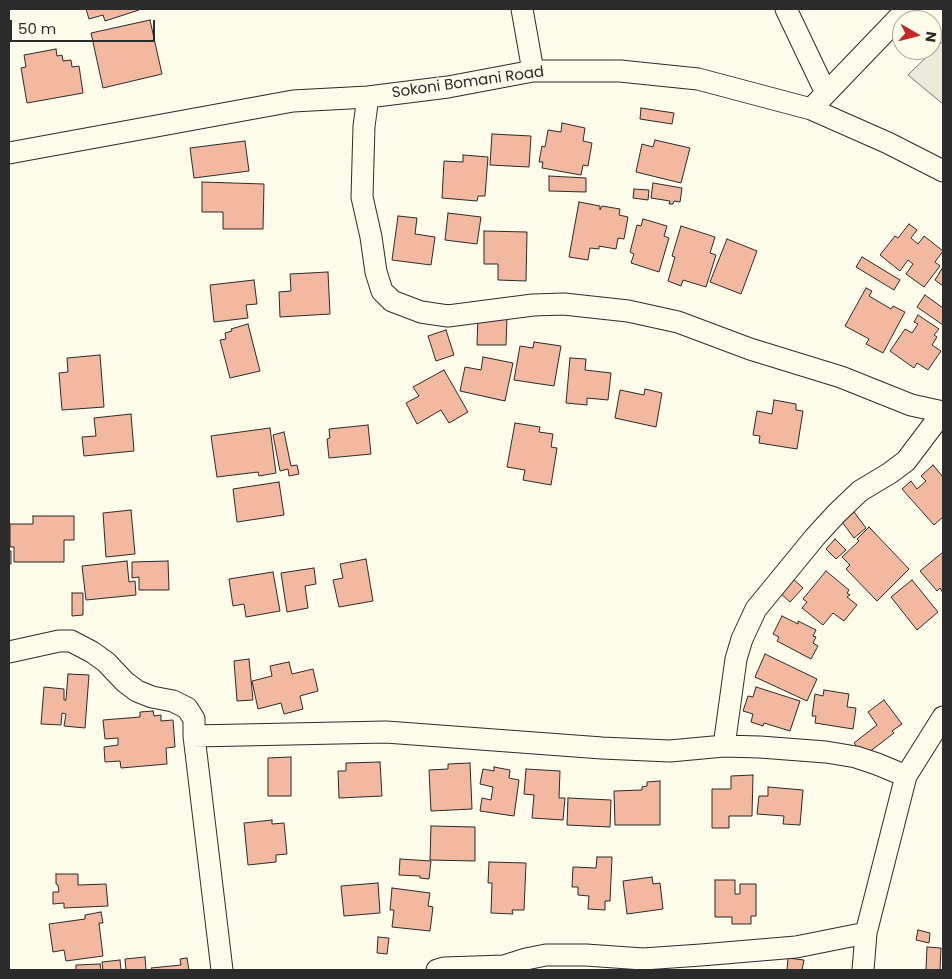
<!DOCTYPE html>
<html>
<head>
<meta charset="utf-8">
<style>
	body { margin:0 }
	#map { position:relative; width:952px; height:979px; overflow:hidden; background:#fdfbea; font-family:Poppins,sans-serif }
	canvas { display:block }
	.frame { position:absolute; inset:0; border:10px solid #2b2b2b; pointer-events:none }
	.north { position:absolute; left:892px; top:10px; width:50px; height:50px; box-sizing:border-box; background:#fdfbea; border:1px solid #a9a89e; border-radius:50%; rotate:98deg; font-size:14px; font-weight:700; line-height:20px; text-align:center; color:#2b2b2b }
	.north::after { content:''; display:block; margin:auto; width:18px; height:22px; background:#c62828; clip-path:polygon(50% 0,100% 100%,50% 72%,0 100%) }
	.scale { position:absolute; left:10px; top:20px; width:145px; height:22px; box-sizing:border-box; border:2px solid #2b2b2b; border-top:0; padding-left:6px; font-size:15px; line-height:18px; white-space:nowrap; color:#2b2b2b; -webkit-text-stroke:4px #fdfbea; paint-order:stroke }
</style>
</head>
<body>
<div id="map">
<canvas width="952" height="979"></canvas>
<div class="frame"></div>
<div class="north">N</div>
<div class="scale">50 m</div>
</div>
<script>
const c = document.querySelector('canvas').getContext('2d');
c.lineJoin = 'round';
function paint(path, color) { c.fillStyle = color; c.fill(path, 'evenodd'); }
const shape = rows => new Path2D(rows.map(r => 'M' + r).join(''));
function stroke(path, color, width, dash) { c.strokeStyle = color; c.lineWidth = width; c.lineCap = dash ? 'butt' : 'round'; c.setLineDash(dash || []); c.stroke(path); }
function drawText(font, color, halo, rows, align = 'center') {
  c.font = font + ' Poppins,sans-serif'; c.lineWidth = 4; c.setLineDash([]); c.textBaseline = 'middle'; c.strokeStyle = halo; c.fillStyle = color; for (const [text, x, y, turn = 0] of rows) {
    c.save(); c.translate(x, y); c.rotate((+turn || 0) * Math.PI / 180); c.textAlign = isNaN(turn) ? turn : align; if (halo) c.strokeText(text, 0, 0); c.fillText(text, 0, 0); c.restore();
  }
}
const green = shape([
	[943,41,943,104,908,75,943,41]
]);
paint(green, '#ecebdb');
stroke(green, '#74746e', 1);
const building = shape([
	[86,9,138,9,139,10,105,21,103,15,89,19,86,9],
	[150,20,162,74,103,88,91,33,150,20],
	[56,49,57,56,62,55,63,61,71,60,72,67,79,66,83,93,27,103,21,68,26,67,24,55,56,49],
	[641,108,674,113,672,124,640,119,641,108],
	[562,123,585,128,583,141,592,143,588,166,583,165,581,175,542,168,543,162,539,162,542,146,545,147,548,130,561,132,562,123],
	[492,134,531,136,529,167,490,165,492,134],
	[655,140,690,148,681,183,636,172,642,144,653,147,655,140],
	[245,141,249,171,194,178,190,148,245,141],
	[463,155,488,157,485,196,478,196,477,201,442,198,444,161,463,162,463,155],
	[549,176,586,178,586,192,549,191,549,176],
	[202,182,264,184,263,229,223,229,223,212,202,212,202,182],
	[653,183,682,188,680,202,674,201,673,204,669,204,670,201,651,198,653,183],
	[634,189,649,190,648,200,633,198,634,189],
	[579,202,600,206,600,210,602,206,620,209,619,215,628,217,624,239,618,238,616,249,599,246,599,249,590,248,588,260,569,257,579,202],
	[448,213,481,217,477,244,445,240,448,213],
	[398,216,417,218,415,234,435,237,431,265,392,260,398,216],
	[643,219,667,226,664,236,669,238,659,272,631,263,634,254,630,252,637,225,641,226,643,219],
	[909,224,917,230,911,238,918,244,924,236,943,251,935,262,940,266,924,287,906,274,913,264,908,260,900,271,880,255,895,236,898,238,909,224],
	[681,226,715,237,710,253,716,255,706,287,683,280,681,286,668,281,675,257,672,256,681,226],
	[484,231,527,232,526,281,498,280,498,264,484,264,484,231],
	[727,239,757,251,741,294,710,282,727,239],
	[862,257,900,280,894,290,856,267,862,257],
	[943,267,943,286,935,280,943,267],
	[328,272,330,314,280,317,279,292,291,291,290,274,328,272],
	[254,280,257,304,246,305,248,318,214,322,210,285,254,280],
	[866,288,872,291,869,296,891,309,893,306,905,312,883,353,866,344,869,339,845,326,866,288],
	[925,295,943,308,943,325,917,307,925,295],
	[918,315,939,329,934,335,937,337,932,345,941,351,928,370,917,363,914,368,890,351,905,329,912,333,918,324,914,322,918,315],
	[478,317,507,317,506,345,477,345,478,317],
	[248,324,260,371,230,378,220,340,226,339,225,333,232,331,231,329,248,324],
	[446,330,454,355,436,361,428,336,446,330],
	[534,342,561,346,554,386,514,380,520,346,533,348,534,342],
	[100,355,104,407,62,410,59,373,68,372,67,358,100,355],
	[483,357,513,363,505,401,460,391,465,367,481,370,483,357],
	[570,358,586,359,585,370,611,373,608,400,587,398,587,405,566,403,570,358],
	[444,370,468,412,449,423,441,410,417,424,406,403,419,396,413,387,444,370],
	[645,389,662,393,656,427,615,418,620,390,644,395,645,389],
	[774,400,796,404,796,410,803,411,797,449,759,443,760,436,753,435,757,411,772,414,774,400],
	[131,414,134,451,84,456,82,437,96,436,94,418,131,414],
	[515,423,540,427,539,432,553,434,551,447,557,448,551,485,523,480,525,470,507,467,515,423],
	[368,425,371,454,329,458,327,439,330,438,329,429,368,425],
	[270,428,276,473,259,476,258,472,217,477,211,436,270,428],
	[284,432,291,466,297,465,299,474,289,476,288,469,280,471,273,435,284,432],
	[933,465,943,477,943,517,934,525,902,489,911,481,917,489,926,481,921,476,933,465],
	[279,482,284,515,237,522,233,489,279,482],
	[131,510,135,554,106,557,103,513,131,510],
	[854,512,866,528,854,538,842,522,854,512],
	[33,516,74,516,74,540,64,540,64,562,14,562,14,547,10,547,10,524,33,524,33,516],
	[869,527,909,569,877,601,846,569,850,565,842,557,859,541,857,539,869,527],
	[835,539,846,550,836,559,826,549,835,539],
	[9,551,11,551,11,564,9,564,9,551],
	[943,552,943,593,940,588,937,591,920,571,943,552],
	[366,559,373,601,339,607,333,580,343,578,340,564,366,559],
	[127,561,129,582,135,581,136,595,86,600,82,566,127,561],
	[168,561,169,590,139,590,139,577,132,578,132,562,168,561],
	[314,568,316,584,305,586,308,608,287,612,281,573,314,568],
	[826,571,849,590,847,593,850,595,847,597,857,605,844,621,833,613,823,625,802,608,807,602,803,599,826,571],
	[273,572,280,611,246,617,244,604,233,606,229,579,273,572],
	[792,578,803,588,790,602,779,592,792,578],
	[912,580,938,612,917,630,891,597,912,580],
	[72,593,83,593,83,615,72,616,72,593],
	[782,616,798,624,798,621,816,630,813,636,816,637,813,643,818,646,811,659,777,641,779,637,773,634,782,616],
	[765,654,817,679,807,701,755,677,765,654],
	[249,659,253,700,237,701,234,661,249,659],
	[289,662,292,674,313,669,318,691,300,696,303,709,284,714,281,703,258,709,252,681,272,676,270,666,289,662],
	[68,674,89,675,85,728,64,726,66,714,62,713,61,725,41,724,44,687,64,689,64,700,66,700,68,674],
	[756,687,800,701,790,731,764,723,763,726,751,722,753,714,743,711,748,696,753,697,756,687],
	[824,690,849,694,847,707,856,708,853,729,815,723,816,716,812,716,815,694,823,696,824,690],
	[884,700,902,724,892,731,894,733,864,756,854,743,877,725,868,712,884,700],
	[153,711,154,716,161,715,161,721,173,720,175,747,166,748,167,764,121,768,120,761,105,762,104,747,118,745,118,738,105,739,103,720,140,717,140,712,153,711],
	[291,757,291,796,268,796,268,758,291,757],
	[380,762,382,796,339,798,338,771,346,771,346,763,380,762],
	[470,763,472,809,431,811,429,770,448,769,448,764,470,763],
	[494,767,510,770,509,778,519,780,514,816,480,811,482,798,491,800,493,787,480,784,483,769,494,771,494,767],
	[526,769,560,771,559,798,565,798,563,820,532,818,534,795,524,794,526,769],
	[753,775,752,816,729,816,729,828,712,828,712,789,731,789,731,776,753,775],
	[660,781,660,825,615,825,614,791,642,790,642,787,647,786,647,782,660,781],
	[768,787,803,790,800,825,783,824,784,816,757,814,759,796,768,796,768,787],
	[568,798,611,800,610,827,567,825,568,798],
	[272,820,272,824,284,823,287,854,276,855,276,862,248,865,244,823,272,820],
	[431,826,475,827,475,861,430,860,431,826],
	[597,857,612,857,610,901,605,901,605,910,588,909,589,896,578,895,578,887,572,887,573,867,596,868,597,857],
	[400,859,431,861,429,879,420,878,420,876,399,875,400,859],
	[489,862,526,863,524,910,512,910,513,914,491,913,492,883,488,883,489,862],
	[56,874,78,874,78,885,106,884,108,906,64,908,64,903,53,904,53,892,59,892,58,885,56,884,56,874],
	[652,877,653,884,660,883,663,909,627,914,623,881,652,877],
	[715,880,735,880,735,894,740,894,740,884,756,884,756,916,751,916,751,924,732,924,732,917,715,917,715,880],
	[378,883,380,913,344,916,341,886,378,883],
	[392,888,430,893,428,906,433,907,430,931,392,927,394,910,390,910,392,888],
	[101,912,103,923,99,923,103,956,66,961,64,950,53,952,49,924,85,919,85,915,101,912],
	[918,930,930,933,929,943,916,940,918,930],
	[378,937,389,938,387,954,377,953,378,937],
	[927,947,941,948,940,970,926,970,927,947],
	[145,957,146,970,126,970,125,959,145,957],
	[187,958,189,970,152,970,151,968,181,965,180,959,187,958],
	[788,958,804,960,802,970,787,970,788,958],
	[120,960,121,970,103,970,102,962,120,960],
	[100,964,101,970,76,970,76,965,100,964]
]);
paint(building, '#f2b8a0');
stroke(building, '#2b2b2b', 1);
const minor = shape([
	[522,9,533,71],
	[786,9,826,93],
	[368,97,364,126,362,197,371,237,376,272,382,291,392,301,421,312,448,316,533,305,564,304,628,311,678,322,750,349,841,377,911,405,943,412],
	[811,109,907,9],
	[9,153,293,101,368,97,448,87,533,71,620,71,698,79,811,109,888,143,943,171],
	[9,652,59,641,71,641,92,652,106,662,125,682,137,691,152,697,173,701,187,708,194,719,194,736,222,970],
	[194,736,386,732,602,748,670,751,724,746,760,747,826,752,856,757,877,764,906,776],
	[724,746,736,659,742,639,756,609,815,537,837,513,860,491,890,473,906,461,943,412],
	[437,970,444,968,504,966,526,959,546,955,586,955,643,959,701,955,796,947,866,933],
	[863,970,866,933,906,776,943,717]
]);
stroke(minor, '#2b2b2b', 23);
stroke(minor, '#fdfbea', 21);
drawText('15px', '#2b2b2b', '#fdfbea', [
	["Sokoni Bomani Road",468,83,-8]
]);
</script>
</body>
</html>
